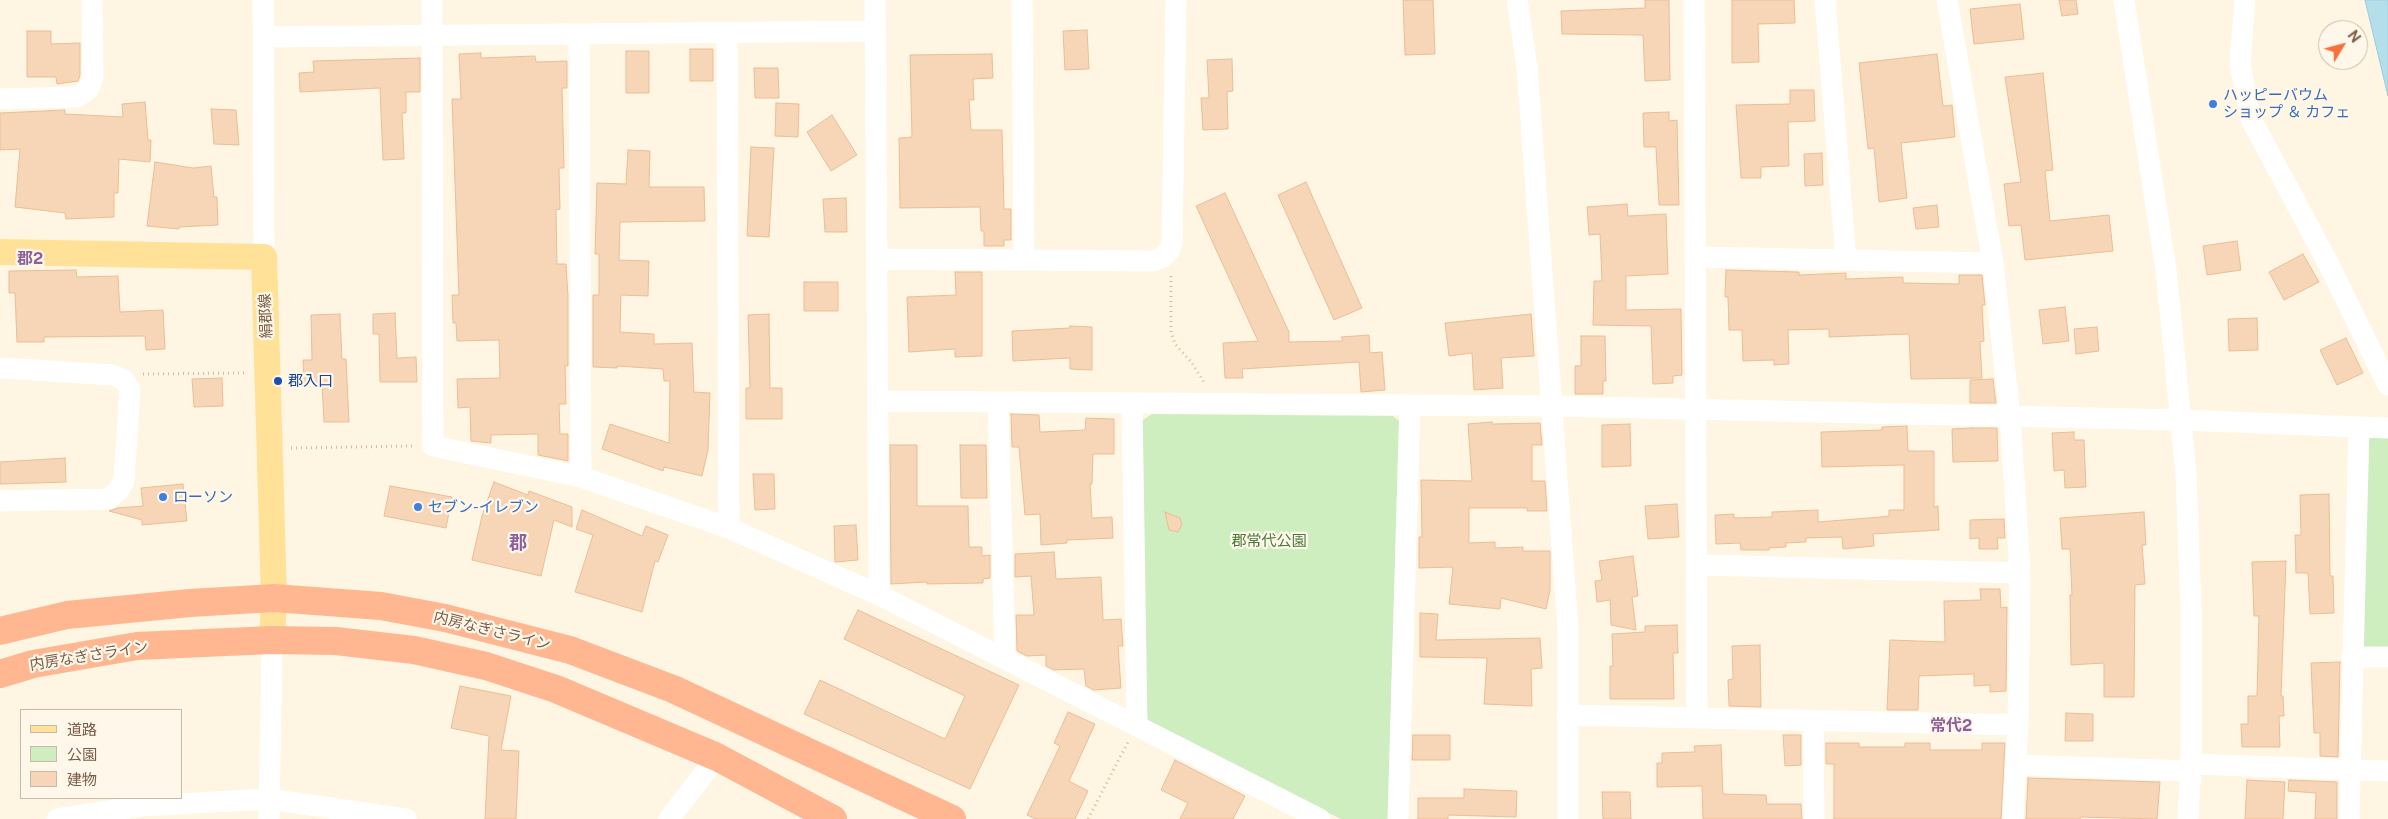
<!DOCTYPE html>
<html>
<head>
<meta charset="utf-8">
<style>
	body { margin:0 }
	#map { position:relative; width:2388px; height:819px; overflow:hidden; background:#fef6e2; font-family:"Public Sans","Noto Sans JP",sans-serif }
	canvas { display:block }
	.legend { position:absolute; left:20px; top:709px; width:162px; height:90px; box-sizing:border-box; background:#fff8ea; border:1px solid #c9baa8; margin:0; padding:6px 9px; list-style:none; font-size:15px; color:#795c46 }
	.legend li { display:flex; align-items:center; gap:10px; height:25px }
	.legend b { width:25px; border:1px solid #c9baa8 }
	.north { position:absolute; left:2318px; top:20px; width:50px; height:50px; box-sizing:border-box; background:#fff8ea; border:1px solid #c9baa8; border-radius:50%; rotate:53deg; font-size:14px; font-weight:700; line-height:20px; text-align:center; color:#795c46 }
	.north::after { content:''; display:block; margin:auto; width:18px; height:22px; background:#f5723b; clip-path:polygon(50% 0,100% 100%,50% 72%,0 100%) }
</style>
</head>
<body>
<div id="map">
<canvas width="2388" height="819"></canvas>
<ul class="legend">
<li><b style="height:6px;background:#ffe198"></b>道路</li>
<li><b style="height:14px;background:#ceeebf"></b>公園</li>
<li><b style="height:14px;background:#f7d5b7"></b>建物</li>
</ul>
<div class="north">N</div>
</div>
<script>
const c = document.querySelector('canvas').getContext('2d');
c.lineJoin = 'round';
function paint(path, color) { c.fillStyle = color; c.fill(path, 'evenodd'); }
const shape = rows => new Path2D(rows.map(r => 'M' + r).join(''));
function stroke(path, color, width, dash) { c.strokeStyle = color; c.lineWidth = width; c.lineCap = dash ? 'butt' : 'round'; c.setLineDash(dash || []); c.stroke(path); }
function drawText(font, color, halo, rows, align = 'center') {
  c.font = font + ' "Public Sans","Noto Sans JP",sans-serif'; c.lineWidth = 4.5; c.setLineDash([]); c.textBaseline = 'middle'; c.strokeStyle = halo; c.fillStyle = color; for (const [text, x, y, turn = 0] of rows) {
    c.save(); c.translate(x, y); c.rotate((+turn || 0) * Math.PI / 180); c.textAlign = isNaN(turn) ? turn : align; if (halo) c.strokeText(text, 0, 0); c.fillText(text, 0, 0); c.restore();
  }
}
paint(shape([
	[1152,414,1393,416,1399,421,1388,819,1341,819,1152,725,1146,717,1140,422],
	[2388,435,2388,650,2367,649,2360,642,2368,437]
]), '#ceeebf');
const water = shape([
	[2365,0,2388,0,2388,96,2365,0]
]);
paint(water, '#b4deea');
stroke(water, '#9acddd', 1);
const building = shape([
	[1403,0,1433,0,1435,54,1405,55,1403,0],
	[1645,0,1669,0,1670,80,1645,81,1643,35,1562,34,1561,11,1645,8,1645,0],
	[1732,0,1794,0,1795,23,1758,24,1759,62,1732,63,1732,0],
	[2059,0,2076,0,2078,14,2062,16,2059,0],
	[2020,4,2024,39,1974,44,1970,9,2020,4],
	[1087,30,1089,69,1065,70,1063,31,1087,30],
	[27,31,51,31,51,44,80,43,80,75,78,81,57,84,56,77,27,77,27,31],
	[690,49,713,49,713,81,690,81,690,49],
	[626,51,649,51,649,93,626,93,626,51],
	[481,53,481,58,535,56,536,62,567,61,567,88,562,88,564,168,559,168,560,209,556,210,557,264,566,264,568,296,568,366,565,366,566,404,559,404,560,434,568,434,568,461,538,455,538,434,491,435,491,443,471,441,470,407,458,408,457,379,500,378,499,340,457,341,456,323,453,323,452,295,459,295,452,99,461,99,459,54,481,53],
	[992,54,993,78,973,79,974,100,969,100,971,130,1002,130,1004,209,1011,209,1011,240,1004,240,1004,246,984,246,984,231,981,231,980,207,900,208,899,138,912,137,910,55,992,54],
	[1937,54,1943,106,1952,105,1955,137,1901,143,1907,198,1879,202,1874,148,1868,149,1859,63,1937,54],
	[420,58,420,92,406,92,406,113,402,113,404,159,383,160,380,88,300,92,299,73,314,72,313,61,420,58],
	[1232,59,1233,91,1227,92,1228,129,1203,130,1201,98,1209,98,1207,60,1232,59],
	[754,68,778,68,779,98,755,98,754,68],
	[2043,73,2053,170,2045,171,2050,221,2109,215,2113,251,2025,260,2021,225,2009,226,2004,184,2021,182,2005,77,2043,73],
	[1790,90,1814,90,1815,121,1788,122,1789,166,1761,167,1761,178,1741,178,1736,105,1790,104,1790,90],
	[145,102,148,140,151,140,150,162,119,159,118,193,114,193,114,217,66,219,65,213,15,207,20,149,0,150,0,113,65,110,65,114,123,117,122,104,145,102],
	[776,103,799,104,798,137,775,136,776,103],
	[211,109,236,110,239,145,214,144,211,109],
	[1669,112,1669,121,1677,120,1679,205,1659,205,1656,147,1644,147,1643,113,1669,112],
	[832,115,857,155,831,171,807,132,832,115],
	[751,147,774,148,769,237,747,236,751,147],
	[628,150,650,151,649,187,704,187,705,221,620,222,619,260,649,261,648,296,621,295,620,332,654,334,654,344,692,343,694,392,710,393,708,450,702,476,664,467,663,471,602,449,610,424,669,443,670,381,664,381,663,369,617,366,617,368,593,367,593,295,599,295,599,254,595,254,597,183,626,184,628,150],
	[1822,153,1823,185,1805,186,1804,154,1822,153],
	[155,162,193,168,211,166,214,197,217,197,218,225,179,227,179,229,147,226,155,162],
	[1306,182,1362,308,1334,320,1278,195,1306,182],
	[1225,193,1289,332,1289,342,1343,341,1341,337,1369,335,1370,353,1382,352,1385,390,1361,392,1359,362,1242,369,1243,378,1225,378,1223,343,1258,341,1196,206,1225,193],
	[846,198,847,232,825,232,823,199,846,198],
	[1627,204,1628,216,1666,214,1668,274,1626,276,1626,310,1681,309,1682,375,1673,376,1673,383,1653,384,1651,326,1593,325,1594,281,1602,281,1600,234,1589,235,1587,207,1627,204],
	[1937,205,1939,227,1916,229,1913,208,1937,205],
	[2237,241,2241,270,2207,275,2203,246,2237,241],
	[2303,254,2319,282,2284,300,2269,272,2303,254],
	[76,270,77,277,118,276,120,312,163,310,165,349,146,350,145,336,44,337,44,342,17,342,15,293,9,293,9,271,76,270],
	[1726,270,1799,272,1799,275,1846,273,1846,279,1903,277,1903,283,1959,284,1959,275,1982,275,1985,305,1982,305,1984,341,1980,342,1982,378,1911,379,1909,334,1829,337,1829,329,1788,330,1789,364,1774,365,1774,360,1743,361,1742,330,1729,330,1728,297,1725,297,1726,270],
	[955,272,982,272,982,356,955,357,955,349,909,352,907,297,956,295,955,272],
	[804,282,838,282,838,311,804,311,804,282],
	[2065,307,2069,341,2043,344,2039,310,2065,307],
	[395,313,397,358,416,357,417,382,380,382,379,334,373,334,373,314,395,313],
	[340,314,342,359,346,359,349,422,324,422,322,383,304,384,303,360,312,360,311,315,340,314],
	[769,314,770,388,782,388,782,419,746,419,746,388,750,388,748,315,769,314],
	[1531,314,1534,356,1501,358,1503,388,1474,390,1472,353,1449,356,1445,323,1531,314],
	[2257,318,2258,350,2229,351,2228,319,2257,318],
	[1070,326,1092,327,1092,370,1070,369,1070,358,1013,361,1012,331,1070,328,1070,326],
	[2097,327,2099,351,2076,354,2074,329,2097,327],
	[1581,336,1605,336,1606,381,1603,381,1603,394,1575,394,1575,366,1581,366,1581,336],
	[2346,338,2363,373,2337,385,2320,350,2346,338],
	[222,378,223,406,194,407,192,379,222,378],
	[1993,379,1996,403,1970,403,1970,380,1993,379],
	[1011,414,1039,415,1040,432,1085,430,1086,418,1114,419,1114,454,1093,454,1092,484,1090,484,1092,518,1112,517,1113,538,1067,540,1067,543,1041,545,1040,514,1025,515,1019,447,1012,447,1011,414],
	[1492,422,1492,424,1540,423,1542,445,1532,445,1532,481,1545,481,1547,511,1527,511,1527,508,1469,508,1469,543,1495,542,1495,548,1523,547,1523,551,1550,551,1550,590,1546,609,1501,598,1500,609,1449,604,1453,567,1419,568,1419,537,1422,537,1421,480,1472,481,1468,424,1492,422],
	[1630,424,1631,466,1602,467,1602,425,1630,424],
	[1907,426,1908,451,1934,451,1934,507,1938,506,1939,530,1873,534,1874,546,1843,549,1842,537,1806,538,1806,542,1786,543,1786,547,1769,548,1769,550,1741,550,1740,543,1716,544,1715,515,1734,514,1734,518,1772,517,1772,512,1818,510,1818,522,1881,517,1889,516,1889,510,1904,510,1904,465,1822,467,1821,432,1882,430,1882,427,1907,426],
	[1971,428,1997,428,1998,461,1953,462,1952,429,1971,428],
	[2074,432,2074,440,2084,440,2086,487,2065,488,2064,470,2054,471,2052,433,2074,432],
	[890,445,917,445,917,506,968,506,969,547,982,547,982,556,990,555,990,578,983,579,983,583,927,584,927,582,891,584,890,445],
	[960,445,986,445,987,498,961,498,960,445],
	[65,458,66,482,0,484,0,462,65,458],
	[753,474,774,474,775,509,755,510,753,474],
	[494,482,528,495,529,491,572,507,572,527,554,520,541,576,472,560,482,516,494,482],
	[183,484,187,521,142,525,142,520,109,511,117,508,143,506,141,488,183,484],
	[390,486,452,497,446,528,384,516,390,486],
	[2329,494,2330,576,2333,576,2334,613,2310,614,2308,573,2296,573,2295,535,2301,535,2300,495,2329,494],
	[1677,504,1679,537,1648,539,1645,506,1677,504],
	[582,510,642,536,646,526,668,535,658,562,655,561,642,612,575,592,593,535,576,529,582,510],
	[1165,512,1180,518,1182,524,1178,532,1169,530,1165,512],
	[2144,512,2146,545,2142,545,2145,584,2135,585,2134,697,2104,697,2104,663,2071,665,2070,595,2072,595,2070,549,2062,549,2060,518,2144,512],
	[2004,519,2005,538,1997,538,1998,549,1979,549,1979,538,1970,539,1970,520,2004,519],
	[856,525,858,560,835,562,834,526,856,525],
	[1054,552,1056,579,1101,577,1103,620,1121,619,1123,646,1118,646,1121,688,1094,690,1086,686,1084,669,1054,670,1046,666,1046,655,1027,656,1017,651,1016,615,1034,615,1031,576,1015,577,1015,554,1054,552],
	[1633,556,1638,596,1632,597,1636,630,1611,625,1610,600,1597,602,1595,581,1602,580,1599,561,1633,556],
	[2286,561,2281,696,2283,696,2284,716,2279,716,2280,747,2242,747,2241,724,2248,724,2248,696,2257,696,2259,616,2254,616,2252,562,2286,561],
	[1980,589,2000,589,2001,608,2007,607,2006,691,1990,692,1990,685,1974,686,1974,674,1919,676,1918,710,1887,710,1890,640,1945,642,1944,601,1981,600,1980,589],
	[858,610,1019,685,970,789,804,714,820,680,945,739,965,696,844,639,858,610],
	[1420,613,1438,614,1436,640,1540,638,1542,668,1531,669,1532,706,1484,704,1487,658,1420,657,1420,613],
	[1677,625,1678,653,1673,653,1674,699,1610,699,1610,666,1613,666,1612,634,1645,632,1645,626,1677,625],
	[1760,645,1761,707,1729,706,1728,680,1733,679,1732,646,1760,645],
	[2340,662,2338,757,2320,756,2320,733,2314,733,2311,663,2340,662],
	[460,686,511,696,501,750,519,751,516,819,485,819,489,736,451,728,460,686],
	[1068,712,1095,724,1069,781,1088,791,1075,819,1036,819,1027,815,1060,746,1054,743,1068,712],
	[2066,713,2093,714,2093,741,2065,741,2066,713],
	[1413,735,1450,735,1450,760,1412,760,1413,735],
	[1783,735,1801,735,1801,765,1785,766,1783,735],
	[1826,743,1859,743,1859,747,1905,747,1905,743,1930,743,1930,750,1982,750,1982,743,2005,743,2001,819,1834,819,1834,764,1826,764,1826,743],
	[1721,745,1723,794,1766,795,1767,804,1801,804,1802,819,1703,819,1702,786,1657,787,1657,763,1662,763,1662,753,1695,752,1694,746,1721,745],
	[1175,760,1245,796,1233,819,1180,819,1188,803,1161,790,1175,760],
	[2028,778,2160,782,2157,819,2081,817,2080,819,2026,819,2028,778],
	[2247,780,2285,782,2283,819,2245,819,2247,780],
	[2289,780,2337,782,2337,819,2315,819,2316,793,2288,791,2289,780],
	[1464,789,1517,791,1516,817,1448,815,1448,819,1418,819,1418,798,1464,798,1464,789],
	[1602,792,1630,792,1631,819,1603,819,1602,792]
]);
paint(building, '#f7d5b7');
stroke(building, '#ebbd95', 1);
stroke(shape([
	[1171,276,1171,332,1175,344,1192,363,1205,384],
	[143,374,244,373],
	[291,448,412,446],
	[1088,819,1128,742]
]), '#dcb89a', 3, [1, 4]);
stroke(shape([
	[263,0,264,257],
	[432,0,433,446,581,477,729,528,879,595,1320,819],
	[875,0,879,595],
	[1022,0,1024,260],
	[1517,0,1527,67,1568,629,1568,819],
	[1694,0,1697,718],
	[1825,0,1846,260],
	[1947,0,1993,263,2010,416,2020,573,2018,725,2013,819],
	[2124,0,2166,270,2186,474,2191,612,2191,764,2188,819],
	[2245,0,2240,64,2251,119,2328,263,2388,385],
	[727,33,729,528],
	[579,34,581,477],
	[264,37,875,31],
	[0,99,77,97,89,89,93,77,92,0],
	[1696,257,1993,263],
	[877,259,1154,261,1163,257,1169,251,1172,243,1176,0],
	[0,368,113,375,124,380,130,389,124,481,118,491,108,499,0,501],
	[878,401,1551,406,2180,420,2388,428],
	[998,402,1005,659],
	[1132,403,1137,726],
	[1697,565,2020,573],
	[2352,657,2388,657],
	[1567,715,2018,725],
	[1813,720,1814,819],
	[2191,764,2388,771],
	[2016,765,2190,771],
	[57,819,141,806,269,799,406,819],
	[269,819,272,640],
	[669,819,717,757],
	[1398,819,1410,405],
	[2349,819,2359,427]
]), '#fff', 21);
stroke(shape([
	[0,252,264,257,274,598,272,640]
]), '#ffe198', 26);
stroke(shape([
	[0,631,67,615,190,603,274,598,381,606,445,618,570,650,673,689,952,819],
	[0,674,33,664,137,646,272,640,336,641,414,650,486,666,556,689,717,757,833,819]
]), '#ffb792', 28);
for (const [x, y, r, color] of [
	[2213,104,5,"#3f7fe0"],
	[278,381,5,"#1a4fb4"],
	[163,497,5,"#3f7fe0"],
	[418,507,5,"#3f7fe0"]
]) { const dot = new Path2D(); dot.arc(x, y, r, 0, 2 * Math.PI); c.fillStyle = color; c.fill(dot); stroke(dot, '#fff8ea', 2); }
drawText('15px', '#366cbe', '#fff8ea', [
	["ハッピーバウム",2223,95],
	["ショップ ＆ カフェ",2223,112],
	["ローソン",173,497],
	["セブン-イレブン",428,507]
], 'left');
drawText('15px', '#795c46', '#fff8ea', [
	["絹郡線",266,316,-92],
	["内房なぎさライン",492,631,14],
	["内房なぎさライン",89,656,-9]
]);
drawText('15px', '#164399', '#fff8ea', [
	["郡入口",288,381]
], 'left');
drawText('15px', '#477a3a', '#fff8ea', [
	["郡常代公園",1269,541]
]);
drawText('bold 16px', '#8d609d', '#fff8ea', [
	["郡2",30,259],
	["常代2",1951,726]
]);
drawText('bold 18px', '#8d609d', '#fff8ea', [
	["郡",518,543]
]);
</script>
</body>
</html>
